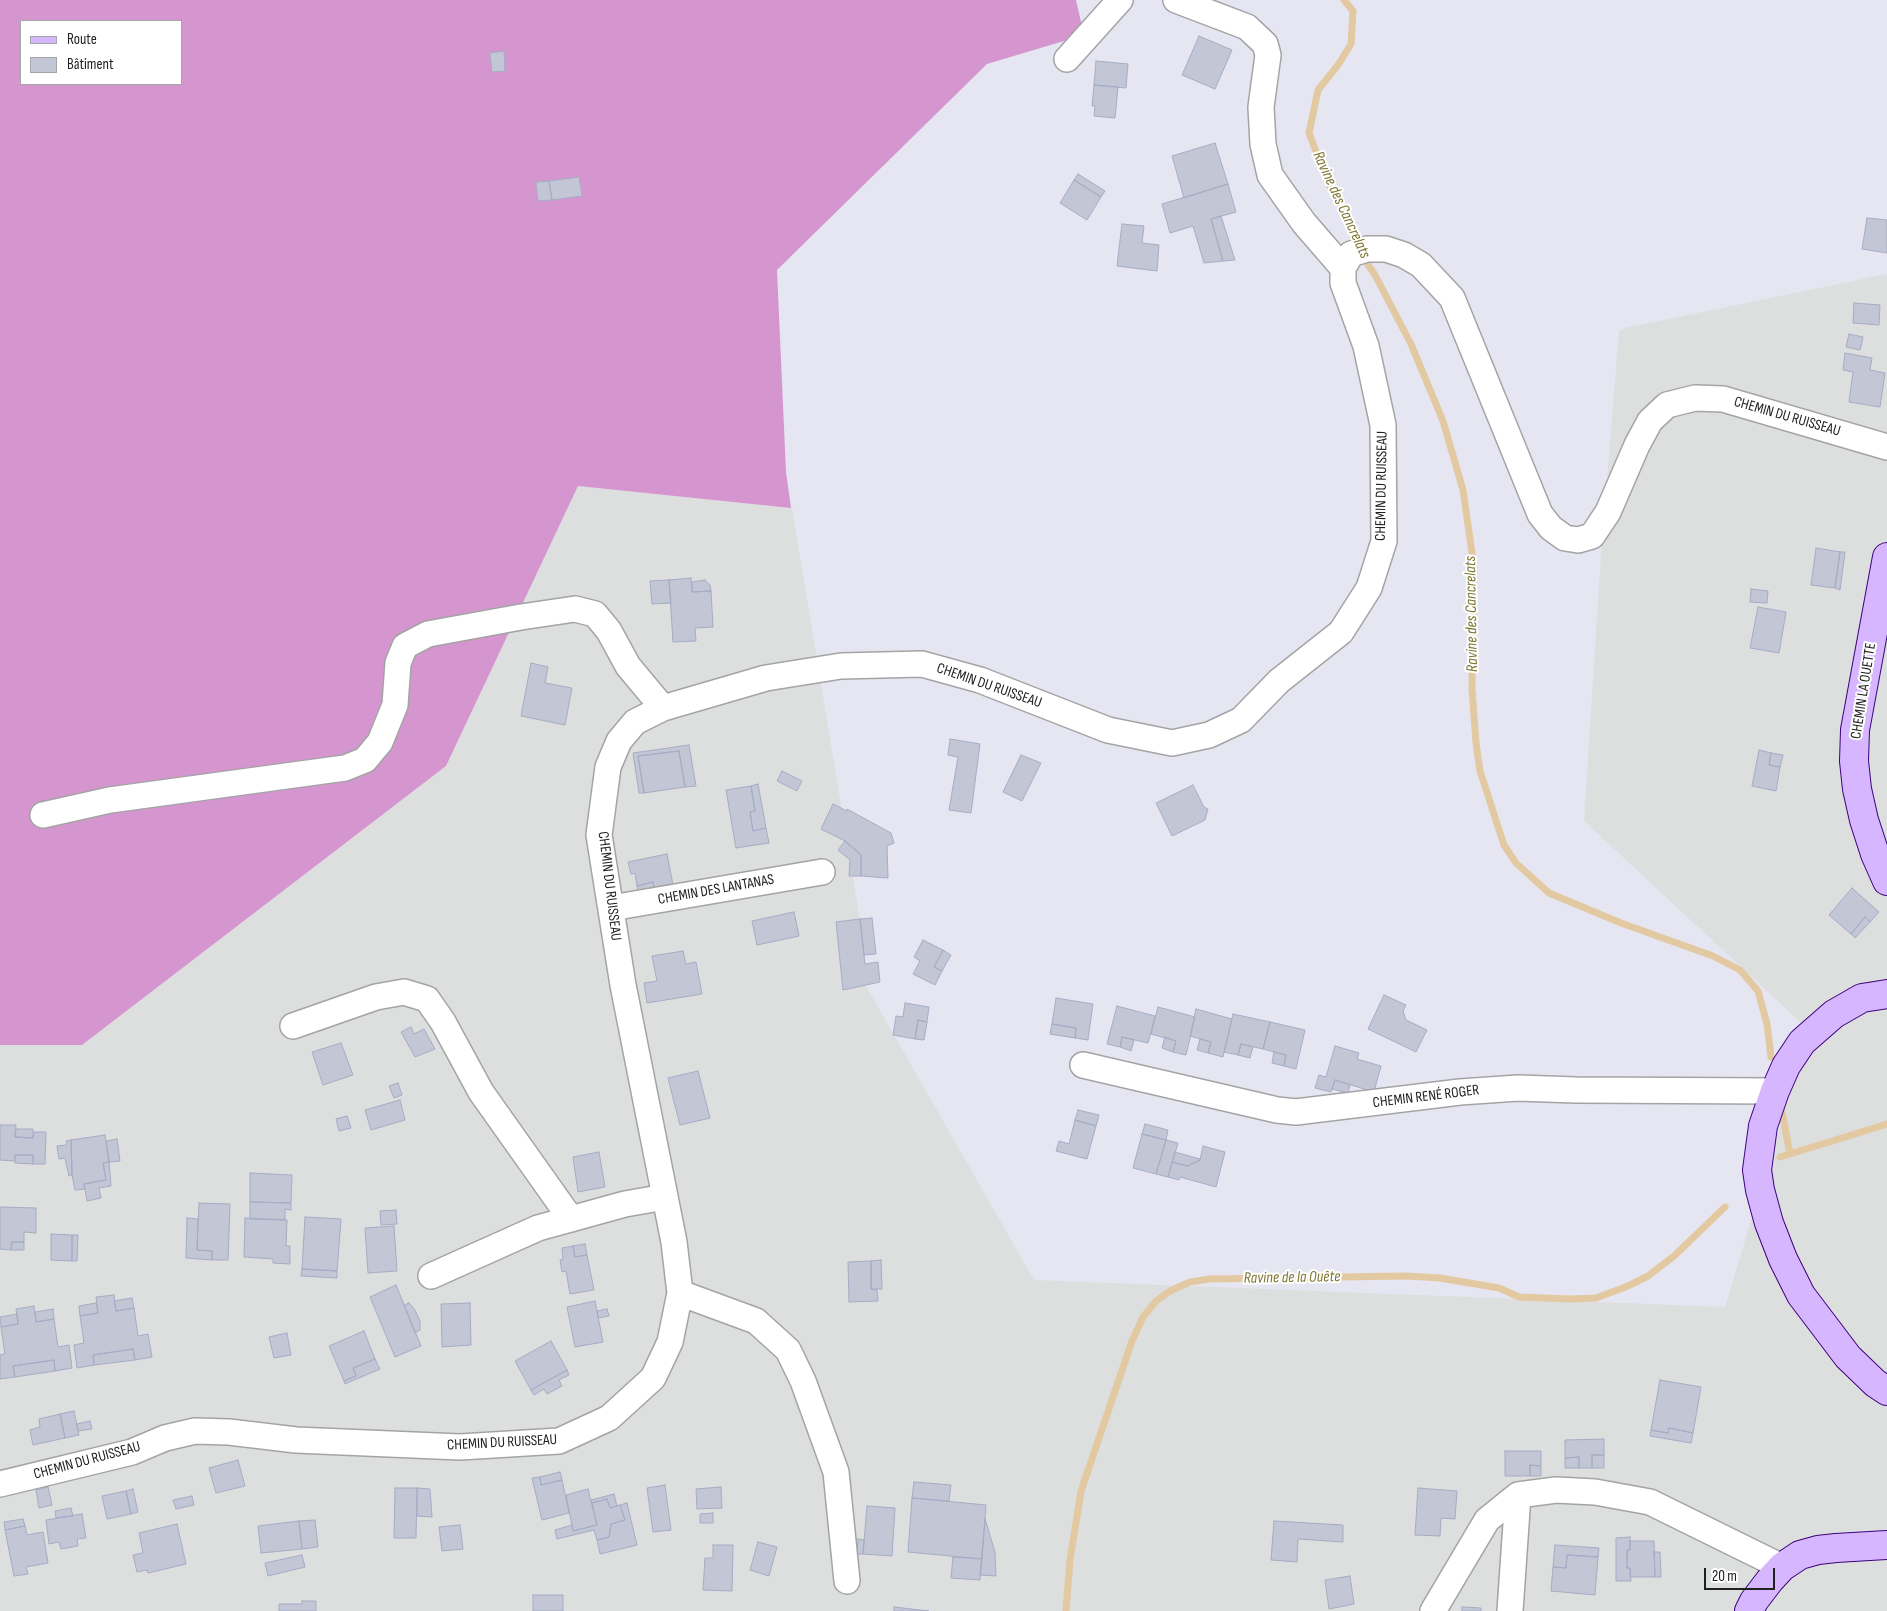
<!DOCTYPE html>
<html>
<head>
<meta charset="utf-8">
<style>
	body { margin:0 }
	#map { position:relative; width:1887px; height:1611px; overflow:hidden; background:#e6e6f2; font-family:"Sofia Sans Condensed",sans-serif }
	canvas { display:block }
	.legend { position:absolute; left:20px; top:20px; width:162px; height:65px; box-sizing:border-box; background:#fff; border:1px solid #a6a6a6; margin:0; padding:6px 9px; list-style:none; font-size:15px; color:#202020 }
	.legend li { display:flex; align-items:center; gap:10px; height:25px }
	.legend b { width:25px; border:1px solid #a6a6a6 }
	.scale { position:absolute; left:1704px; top:1568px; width:71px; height:22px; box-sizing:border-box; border:2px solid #202020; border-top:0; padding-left:6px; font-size:15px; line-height:18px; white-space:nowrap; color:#202020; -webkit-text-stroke:4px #fff; paint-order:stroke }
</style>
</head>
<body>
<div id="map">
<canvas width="1887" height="1611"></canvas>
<ul class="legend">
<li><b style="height:6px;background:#d5b6ff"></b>Route</li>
<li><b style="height:14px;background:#c2c6d5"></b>Bâtiment</li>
</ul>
<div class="scale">20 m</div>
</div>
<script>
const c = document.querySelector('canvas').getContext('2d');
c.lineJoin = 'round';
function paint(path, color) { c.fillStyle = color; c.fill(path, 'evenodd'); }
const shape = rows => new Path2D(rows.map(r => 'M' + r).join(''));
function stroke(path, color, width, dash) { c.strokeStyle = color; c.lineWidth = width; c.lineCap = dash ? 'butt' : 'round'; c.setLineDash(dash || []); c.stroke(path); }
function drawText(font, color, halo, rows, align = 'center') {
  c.font = font + ' "Sofia Sans Condensed",sans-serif'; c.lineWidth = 4; c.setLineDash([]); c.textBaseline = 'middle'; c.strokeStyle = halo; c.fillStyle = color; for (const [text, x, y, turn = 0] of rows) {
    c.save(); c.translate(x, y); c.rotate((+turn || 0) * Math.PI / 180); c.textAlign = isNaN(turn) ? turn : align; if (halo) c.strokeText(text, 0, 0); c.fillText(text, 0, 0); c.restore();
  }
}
paint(shape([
	[1887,274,1887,1611,0,1611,0,1045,82,1045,446,766,578,486,792,508,864,945,869,946,858,972,1034,1280,1725,1307,1809,1030,1584,821,1601,555,1619,331,1625,328]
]), '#dddede');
paint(shape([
	[0,0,1076,0,1084,35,987,64,777,270,786,472,791,508,578,486,446,766,82,1045,0,1045],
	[21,21,181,21,181,84,21,84]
]), '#d596d0');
stroke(shape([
	[1344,0,1353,11,1351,44,1338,65,1318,90,1309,133,1328,183,1343,209,1357,247],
	[1362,256,1375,275,1411,344,1443,421,1463,490,1474,567,1472,689,1476,743,1480,771,1504,845,1516,863,1549,893,1621,923,1713,956,1740,970,1758,991,1767,1024,1771,1057],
	[1782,1112,1790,1154],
	[1780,1157,1887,1124],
	[1066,1611,1070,1560,1081,1491,1132,1341,1143,1317,1156,1301,1170,1291,1190,1282,1210,1279,1407,1276,1440,1278,1499,1288,1519,1297,1570,1299,1596,1298,1628,1286,1648,1276,1674,1256,1725,1207]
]), '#e3c9a2', 7);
const building = shape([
	[1199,36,1232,50,1215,89,1182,75,1199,36],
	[504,51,505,71,492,72,490,53,504,51],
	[1096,61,1128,64,1126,88,1094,85,1096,61],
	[1094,85,1118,87,1115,118,1094,116,1095,106,1092,106,1094,85],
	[1215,143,1228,184,1184,198,1172,156,1215,143],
	[1078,174,1105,191,1101,197,1074,180,1078,174],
	[579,177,582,196,552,200,549,181,579,177],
	[1074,180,1101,197,1087,220,1060,203,1074,180],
	[549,181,552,200,538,201,536,182,549,181],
	[1228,184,1236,212,1211,219,1223,261,1204,263,1193,226,1170,233,1162,204,1228,184],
	[1221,216,1235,260,1223,261,1211,219,1221,216],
	[1867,218,1887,220,1887,253,1862,249,1867,218],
	[1122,224,1144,226,1142,243,1159,245,1157,271,1117,266,1122,224],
	[1854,303,1880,305,1879,325,1853,323,1854,303],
	[1849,334,1863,337,1860,350,1846,347,1849,334],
	[1845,353,1872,358,1870,370,1885,373,1880,407,1849,402,1853,372,1843,370,1845,353],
	[1816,548,1840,552,1835,588,1811,585,1816,548],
	[1840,552,1845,552,1840,590,1835,588,1840,552],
	[691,578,692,592,711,591,713,627,695,628,696,641,673,642,669,580,691,578],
	[669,580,671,603,652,604,650,581,669,580],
	[705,580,710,585,711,591,692,592,692,582,705,580],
	[1751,589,1768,591,1767,603,1750,602,1751,589],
	[1758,607,1786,612,1779,653,1750,648,1758,607],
	[531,663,548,667,545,683,572,688,565,725,521,716,531,663],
	[950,739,980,744,971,813,949,810,958,757,948,755,950,739],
	[689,745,696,786,685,787,679,751,638,756,644,793,639,793,633,753,689,745],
	[1759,750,1771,753,1769,765,1780,767,1776,791,1752,786,1759,750],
	[679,751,685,787,644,793,638,756,679,751],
	[1771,753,1783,755,1780,767,1769,765,1771,753],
	[1021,755,1041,763,1022,801,1003,792,1021,755],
	[782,771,802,781,797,791,777,781,782,771],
	[758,784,766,828,753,831,750,812,755,811,751,786,758,784],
	[1193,785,1204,807,1208,809,1205,820,1172,836,1156,803,1193,785],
	[751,786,755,811,750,812,753,831,766,828,769,843,736,848,726,790,751,786],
	[833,804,847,811,847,809,891,833,894,843,887,846,888,878,861,876,861,855,845,841,821,829,833,804],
	[845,841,861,855,861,876,849,876,850,860,838,850,845,841],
	[667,854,674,890,655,894,653,882,637,886,635,873,631,874,628,862,667,854],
	[653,882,655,894,640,897,637,886,653,882],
	[1852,888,1879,912,1870,922,1865,917,1851,934,1829,915,1852,888],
	[794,912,799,936,757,945,752,921,794,912],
	[1865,917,1870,922,1855,938,1851,934,1865,917],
	[872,918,876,954,864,955,860,919,872,918],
	[860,919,865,964,878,962,880,982,843,990,836,922,860,919],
	[923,940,943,950,934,967,942,971,935,985,913,974,920,961,914,957,923,940],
	[943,950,951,955,942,971,934,967,943,950],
	[683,951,686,964,696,962,702,994,647,1003,644,983,657,981,652,956,683,951],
	[1384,995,1406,1005,1403,1011,1406,1020,1427,1030,1416,1052,1368,1029,1384,995],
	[1056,998,1093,1004,1088,1040,1075,1038,1076,1028,1052,1024,1056,998],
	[905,1003,929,1007,927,1022,918,1020,915,1039,893,1035,896,1016,903,1017,905,1003],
	[1117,1006,1155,1016,1148,1043,1122,1037,1120,1047,1107,1044,1117,1006],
	[1158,1007,1195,1017,1186,1055,1173,1052,1176,1041,1151,1034,1158,1007],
	[1196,1009,1232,1019,1223,1057,1208,1053,1211,1042,1190,1036,1196,1009],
	[1233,1014,1270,1022,1263,1049,1241,1044,1238,1055,1224,1052,1233,1014],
	[918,1020,927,1022,924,1040,915,1039,918,1020],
	[1270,1022,1305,1030,1296,1069,1284,1066,1286,1055,1263,1049,1270,1022],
	[1052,1024,1076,1028,1075,1038,1050,1034,1052,1024],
	[411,1027,414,1034,424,1029,435,1049,415,1057,401,1032,411,1027],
	[1122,1037,1134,1040,1131,1051,1120,1047,1122,1037],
	[1165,1037,1176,1041,1173,1052,1162,1048,1165,1037],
	[1200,1039,1211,1042,1208,1053,1197,1050,1200,1039],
	[341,1043,353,1075,323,1085,312,1052,341,1043],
	[1241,1044,1253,1047,1250,1058,1238,1055,1241,1044],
	[1335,1046,1359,1053,1357,1059,1381,1066,1374,1092,1335,1080,1331,1092,1315,1088,1319,1075,1326,1077,1335,1046],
	[1274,1052,1286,1055,1284,1066,1272,1063,1274,1052],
	[698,1071,710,1118,680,1125,668,1078,698,1071],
	[1335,1080,1350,1085,1348,1093,1332,1089,1335,1080],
	[398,1083,402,1095,394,1098,389,1086,398,1083],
	[400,1100,405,1120,371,1130,365,1110,400,1100],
	[1078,1110,1099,1115,1096,1126,1075,1120,1078,1110],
	[347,1116,351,1128,339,1131,336,1119,347,1116],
	[1075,1120,1096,1126,1087,1159,1056,1151,1059,1141,1069,1144,1075,1120],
	[1145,1124,1168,1130,1166,1140,1142,1134,1145,1124],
	[0,1125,16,1125,15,1137,33,1138,34,1132,46,1132,45,1164,33,1164,33,1155,15,1155,15,1161,0,1160,0,1125],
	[16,1129,33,1129,33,1138,15,1137,16,1129],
	[1142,1134,1166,1140,1156,1174,1133,1168,1142,1134],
	[105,1135,109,1162,103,1163,106,1180,84,1184,85,1189,75,1190,72,1175,71,1140,105,1135],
	[117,1139,120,1161,109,1162,106,1141,117,1139],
	[71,1140,72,1175,69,1176,65,1158,59,1159,57,1146,67,1145,66,1141,71,1140],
	[1166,1140,1178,1143,1168,1177,1156,1174,1166,1140],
	[1203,1146,1225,1152,1216,1187,1180,1177,1179,1180,1168,1177,1172,1162,1187,1166,1200,1160,1203,1146],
	[599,1152,605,1187,578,1192,573,1157,599,1152],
	[1175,1152,1200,1159,1200,1160,1187,1166,1172,1162,1175,1152],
	[15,1155,33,1155,33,1164,15,1163,15,1155],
	[109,1162,111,1186,99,1188,101,1198,87,1201,84,1184,106,1180,103,1163,109,1162],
	[250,1173,292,1175,291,1203,250,1202,250,1173],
	[250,1202,291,1203,291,1210,285,1209,285,1220,250,1219,250,1202],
	[199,1203,230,1204,228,1260,212,1260,212,1251,197,1250,199,1203],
	[0,1207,36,1208,36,1233,24,1232,24,1242,12,1242,11,1250,0,1249,0,1207],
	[396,1210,397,1224,381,1225,380,1211,396,1210],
	[305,1217,341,1219,337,1271,302,1269,305,1217],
	[187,1218,198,1219,197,1250,212,1251,212,1260,186,1258,187,1218],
	[245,1218,287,1220,286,1246,290,1246,290,1264,273,1263,273,1259,244,1257,245,1218],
	[394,1226,397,1271,368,1273,365,1228,394,1226],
	[51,1234,72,1235,72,1261,51,1260,51,1234],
	[72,1235,78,1235,77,1261,72,1261,72,1235],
	[12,1242,24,1242,24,1250,11,1250,12,1242],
	[585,1244,587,1255,575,1257,573,1246,585,1244],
	[573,1246,575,1257,587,1255,594,1290,570,1294,566,1271,562,1272,560,1260,563,1259,562,1248,573,1246],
	[881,1260,882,1289,871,1289,871,1261,881,1260],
	[871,1261,871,1289,877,1290,878,1301,849,1302,848,1262,871,1261],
	[302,1269,337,1271,337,1278,301,1276,302,1269],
	[396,1285,421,1346,395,1357,370,1297,396,1285],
	[114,1295,116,1311,134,1308,138,1336,148,1334,152,1357,135,1360,133,1349,93,1355,94,1365,77,1368,74,1345,84,1343,80,1316,98,1313,96,1297,114,1295],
	[132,1298,134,1308,116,1311,114,1301,132,1298],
	[595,1301,603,1342,575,1347,567,1307,595,1301],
	[96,1303,98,1313,80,1316,79,1306,96,1303],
	[409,1303,415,1310,420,1321,420,1330,415,1333,404,1305,409,1303],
	[470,1303,471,1345,442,1347,441,1304,470,1303],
	[34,1306,36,1322,54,1319,58,1347,69,1345,72,1368,55,1371,54,1360,13,1366,15,1377,0,1379,0,1355,5,1354,1,1327,18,1324,16,1309,34,1306],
	[53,1309,54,1319,36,1322,35,1312,53,1309],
	[607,1309,609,1316,598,1318,597,1311,607,1309],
	[17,1314,18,1324,1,1327,0,1317,17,1314],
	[364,1331,375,1359,353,1368,356,1376,344,1381,329,1346,364,1331],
	[287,1333,291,1355,274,1358,269,1337,287,1333],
	[551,1341,567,1370,531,1390,515,1361,551,1341],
	[133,1349,135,1360,94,1365,93,1355,133,1349],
	[375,1359,380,1369,345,1384,344,1381,356,1376,353,1368,375,1359],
	[54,1360,55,1371,15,1377,13,1366,54,1360],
	[567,1370,569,1375,559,1380,562,1386,547,1394,544,1389,534,1395,531,1390,567,1370],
	[1660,1380,1701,1387,1693,1433,1669,1428,1668,1433,1651,1430,1660,1380],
	[74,1411,79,1435,65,1438,60,1414,74,1411],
	[60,1414,65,1438,33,1445,30,1430,40,1427,39,1419,60,1414],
	[90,1421,92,1429,78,1431,77,1424,90,1421],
	[1669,1428,1693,1433,1691,1443,1650,1436,1651,1430,1668,1433,1669,1428],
	[1604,1439,1604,1455,1592,1455,1592,1468,1579,1468,1579,1457,1565,1458,1565,1440,1604,1439],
	[1505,1451,1541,1451,1541,1466,1530,1465,1530,1476,1505,1476,1505,1451],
	[1592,1455,1604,1455,1604,1468,1592,1468,1592,1455],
	[1579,1457,1579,1468,1565,1468,1565,1458,1579,1457],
	[238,1460,245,1486,216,1493,209,1468,238,1460],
	[1530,1465,1541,1466,1541,1476,1530,1476,1530,1465],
	[560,1472,562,1480,541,1485,540,1477,560,1472],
	[540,1477,541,1485,562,1480,569,1513,542,1520,532,1478,540,1477],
	[914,1482,951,1485,949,1501,912,1498,914,1482],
	[665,1485,671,1530,653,1532,647,1488,665,1485],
	[48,1487,52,1505,39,1508,36,1490,48,1487],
	[721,1487,722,1508,697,1509,696,1489,721,1487],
	[395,1488,417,1488,416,1538,394,1538,395,1488],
	[417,1488,430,1489,432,1517,417,1516,417,1488],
	[1418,1488,1457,1491,1455,1519,1441,1518,1440,1536,1415,1535,1418,1488],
	[133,1489,138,1512,131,1514,126,1491,133,1489],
	[588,1489,597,1525,573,1531,566,1495,588,1489],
	[126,1491,131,1514,107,1519,102,1496,126,1491],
	[614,1494,617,1506,610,1508,607,1499,592,1503,591,1500,614,1494],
	[192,1496,194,1505,176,1509,173,1500,192,1496],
	[912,1498,986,1505,982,1559,908,1552,912,1498],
	[607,1499,610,1508,620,1505,625,1520,611,1524,609,1537,597,1540,594,1530,557,1539,555,1530,572,1525,573,1531,597,1525,592,1503,607,1499],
	[627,1503,637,1545,600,1554,597,1540,609,1537,611,1524,625,1520,620,1505,627,1503],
	[867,1506,895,1508,892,1556,863,1554,867,1506],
	[71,1508,73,1516,56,1518,55,1511,71,1508],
	[713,1513,713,1523,700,1523,700,1514,713,1513],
	[82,1514,86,1538,77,1539,78,1546,61,1549,59,1542,49,1544,46,1520,82,1514],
	[23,1519,25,1526,5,1530,4,1522,23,1519],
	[985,1519,995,1552,996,1576,980,1575,985,1519],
	[315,1520,318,1547,302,1549,299,1521,315,1520],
	[299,1521,302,1549,261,1553,258,1526,299,1521],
	[1274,1521,1343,1525,1343,1542,1298,1539,1297,1562,1271,1560,1274,1521],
	[177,1524,186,1564,148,1573,147,1570,137,1572,133,1555,143,1553,139,1533,177,1524],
	[460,1525,463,1549,442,1551,439,1527,460,1525],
	[25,1526,27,1535,43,1532,48,1563,26,1567,28,1574,14,1576,5,1530,25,1526],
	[1630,1537,1630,1550,1627,1550,1627,1568,1630,1568,1631,1581,1616,1581,1616,1538,1630,1537],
	[858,1539,864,1540,863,1554,857,1554,858,1539],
	[1630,1541,1654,1541,1655,1577,1630,1577,1630,1568,1627,1568,1627,1550,1630,1550,1630,1541],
	[758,1542,777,1547,769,1576,750,1570,758,1542],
	[713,1545,733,1545,732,1591,703,1590,705,1558,713,1558,713,1545],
	[1555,1545,1599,1548,1598,1557,1567,1555,1566,1568,1553,1567,1555,1545],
	[1654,1552,1660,1552,1661,1577,1655,1577,1654,1552],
	[302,1555,305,1567,268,1576,265,1563,302,1555],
	[1567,1555,1598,1557,1595,1595,1551,1591,1553,1567,1566,1568,1567,1555],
	[953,1557,982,1559,980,1580,951,1578,953,1557],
	[1350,1576,1354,1604,1329,1609,1325,1580,1350,1576],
	[533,1595,563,1595,563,1611,533,1611,533,1595],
	[302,1601,316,1601,316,1611,279,1611,279,1604,302,1604,302,1601],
	[894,1607,929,1611,894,1611,894,1607],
	[1462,1607,1481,1608,1481,1611,1462,1611,1462,1607]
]);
paint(building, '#c2c6d5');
stroke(building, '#a6acc5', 1);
const street = shape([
	[1176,0,1247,27,1265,44,1268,55,1261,107,1263,144,1270,175,1304,223,1343,268],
	[1067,59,1120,0],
	[43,815,110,800,345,768,365,760,380,742,395,705,398,663,405,646,428,634,521,617,575,609,595,614,609,631,628,666,663,708],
	[611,908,822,872],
	[293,1026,376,997,404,992,427,999,443,1022,481,1092,571,1219],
	[1083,1065,1277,1110,1296,1112,1460,1092,1518,1088,1576,1090,1775,1091],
	[431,1276,538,1228,625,1204,665,1197],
	[680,1293,756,1321,788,1350,803,1381,836,1472,847,1581],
	[0,1484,132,1452,165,1438,195,1431,229,1432,296,1440,460,1447,559,1441,609,1418,653,1378,670,1342,680,1293,674,1242,623,985,599,835,608,767,619,741,635,722,663,708,766,678,841,666,922,664,980,680,1108,730,1172,743,1209,735,1241,720,1279,681,1341,632,1369,588,1384,541,1383,425,1366,346,1343,283,1343,268,1351,254,1367,249,1386,249,1404,255,1421,265,1452,298,1540,514,1551,528,1565,538,1578,540,1592,536,1608,512,1637,445,1650,421,1667,405,1695,398,1723,399,1887,447],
	[1433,1611,1487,1520,1518,1495,1556,1490,1595,1492,1650,1502,1782,1567],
	[1510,1611,1518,1495]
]);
const secondary = shape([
	[1887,557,1855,730,1854,761,1857,789,1864,820,1875,854,1887,881],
	[1887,994,1862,998,1834,1014,1802,1042,1786,1066,1775,1091,1763,1126,1757,1170,1760,1190,1769,1223,1783,1259,1801,1295,1848,1357,1875,1383,1887,1391],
	[1749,1611,1754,1601,1770,1580,1782,1567,1800,1555,1818,1550,1836,1548,1887,1545]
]);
stroke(street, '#a4a4a4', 28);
stroke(secondary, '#3d007e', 30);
stroke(street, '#fff', 25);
stroke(secondary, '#d5b6ff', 28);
drawText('15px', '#202020', '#fff', [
	["CHEMIN DU RUISSEAU",1787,417,16],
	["CHEMIN DU RUISSEAU",1382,486,-89],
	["CHEMIN DU RUISSEAU",989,686,19],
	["CHEMIN LA OUETTE",1864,691,-81],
	["CHEMIN DU RUISSEAU",609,886,83],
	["CHEMIN DES LANTANAS",716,890,-10],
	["CHEMIN RENÉ ROGER",1426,1097,-7],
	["CHEMIN DU RUISSEAU",502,1443,-3],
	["CHEMIN DU RUISSEAU",87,1461,-15]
]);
drawText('italic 16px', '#7f7531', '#fff', [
	["Ravine des Cancrelats",1341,205,65],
	["Ravine des Cancrelats",1472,614,-91],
	["Ravine de la Ouête",1292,1278,-1]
]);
</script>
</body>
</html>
